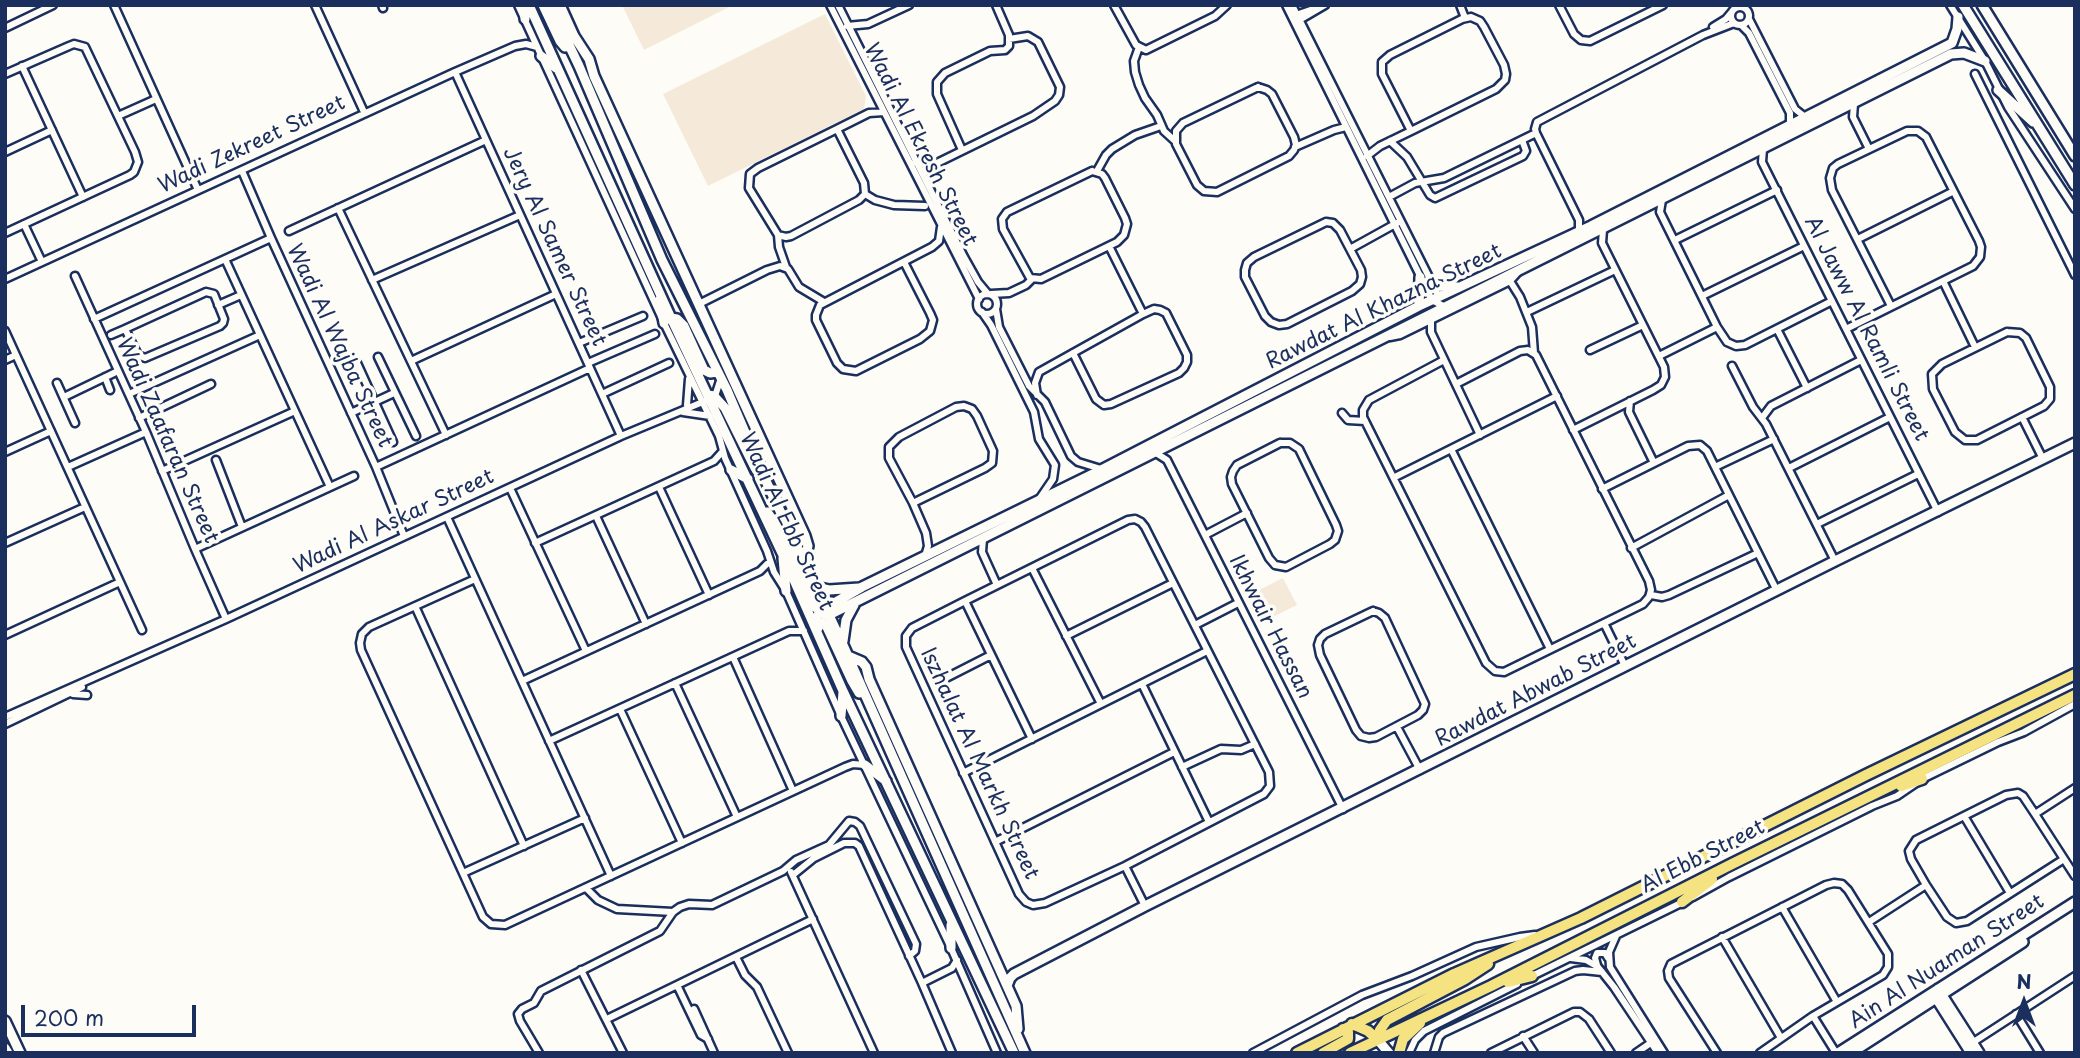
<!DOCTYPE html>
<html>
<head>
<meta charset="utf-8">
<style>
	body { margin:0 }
	#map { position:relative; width:2080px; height:1058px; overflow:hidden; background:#fdfcf7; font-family:"Playpen Sans",sans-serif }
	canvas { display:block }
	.frame { position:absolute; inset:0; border:7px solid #1b2f5e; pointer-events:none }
	.north { position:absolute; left:1989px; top:967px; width:70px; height:70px; -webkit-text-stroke:5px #fdfcf7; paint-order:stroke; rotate:0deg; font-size:19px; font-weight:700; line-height:28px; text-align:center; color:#1b2f5e }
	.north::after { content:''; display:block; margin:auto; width:24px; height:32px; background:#1b2f5e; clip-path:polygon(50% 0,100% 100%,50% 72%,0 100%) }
	.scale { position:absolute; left:21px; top:1005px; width:175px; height:32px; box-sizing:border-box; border:4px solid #1b2f5e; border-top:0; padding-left:9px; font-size:21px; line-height:24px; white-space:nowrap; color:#1b2f5e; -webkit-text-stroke:5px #fdfcf7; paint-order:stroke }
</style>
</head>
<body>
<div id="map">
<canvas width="2080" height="1058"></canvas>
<div class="frame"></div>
<div class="north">N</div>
<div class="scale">200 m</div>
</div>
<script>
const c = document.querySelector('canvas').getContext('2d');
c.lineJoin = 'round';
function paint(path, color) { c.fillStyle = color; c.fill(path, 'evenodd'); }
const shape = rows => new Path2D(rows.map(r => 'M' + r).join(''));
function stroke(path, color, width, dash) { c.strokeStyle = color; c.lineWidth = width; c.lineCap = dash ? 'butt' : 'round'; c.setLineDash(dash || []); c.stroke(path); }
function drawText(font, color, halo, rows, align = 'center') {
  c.font = font + ' "Playpen Sans",sans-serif'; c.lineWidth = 7; c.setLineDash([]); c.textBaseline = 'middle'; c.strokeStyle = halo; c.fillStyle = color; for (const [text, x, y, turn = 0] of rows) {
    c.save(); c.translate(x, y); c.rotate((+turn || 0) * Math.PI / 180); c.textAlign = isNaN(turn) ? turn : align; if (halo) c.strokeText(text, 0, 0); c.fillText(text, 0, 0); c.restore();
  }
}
paint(shape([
	[622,5,733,5,644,50],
	[825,14,866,96,864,109,708,186,663,94],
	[1283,578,1297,605,1260,623,1247,596]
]), '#f5ead9');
const street = shape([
	[114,5,198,190],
	[315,5,364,112],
	[382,5,383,8],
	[518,5,664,323,719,436,725,458,767,551,774,572,786,591,841,716,951,948,997,1053],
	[830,5,979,299],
	[838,5,964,257,978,282,988,294],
	[1114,5,1136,45,1146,50,1215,16,1227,5],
	[1286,5,1432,300,1445,307],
	[1292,5,1439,297],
	[1460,5,1465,18],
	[1559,5,1574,34,1581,40,1590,41,1663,5],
	[1950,5,1985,61,2008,107,2075,209],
	'1731 16a9 9 0 1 1 18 0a9 9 0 1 1-18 0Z',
	[1293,16,1319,7],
	[1471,17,1480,21,1484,27,1504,65,1506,74,1505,80,1496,89,1411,131,1382,74,1382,62,1390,55,1462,19,1471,17],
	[1749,19,1795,109,1805,117],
	[1296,22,1325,5],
	[1741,25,1749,33,1790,113,1790,125],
	[847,26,868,24,909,5],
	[1713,27,1726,19,1731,13],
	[5,28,53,5],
	[1139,47,1134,61,1135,72,1139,85,1145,98,1157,115,1164,131,1175,141],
	[22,66,83,197],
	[455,72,621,436],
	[5,74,69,46,74,44,85,47,135,152,138,162,134,172,130,175,5,233],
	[1975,74,2075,275],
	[1258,87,1267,90,1272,94,1294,137,1296,145,1294,150,1289,156,1217,192,1204,191,1197,185,1176,144,1176,131,1183,123,1258,87],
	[1854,104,1853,117,1869,149],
	[118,116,156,99],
	[837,129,864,183,865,194,859,200,791,236,786,237,778,235,749,188,750,174,758,168,837,129,869,113,884,112],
	[1390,141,1407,157,1430,195,1435,198,1523,156,1526,151,1522,140],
	[1295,147,1334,130,1346,127],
	[1763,149,1762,162,1938,512],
	[962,150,937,94,937,82,945,73,990,51,1005,50,1009,46,1009,35,996,5],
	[5,152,52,130],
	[1367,156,1380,146,1411,131],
	[915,162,924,164,935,164,1033,116,1055,101,1059,95,1060,87,1038,42,1028,36,1009,39],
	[242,171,271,238,376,467,404,536],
	[1092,171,1102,174,1105,178,1125,218,1127,224,1124,235,1117,242,1041,279,1030,278,1003,229,1002,219,1007,212,1092,171],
	[1097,171,1106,155,1112,149,1135,135,1161,126],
	[865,194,875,200,894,205,925,206],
	[1389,197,1415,183,1444,178,1536,133],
	[1662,200,1660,212,1717,327,1727,342,1736,346,1745,345,1832,301],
	[338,208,446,435],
	[1326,222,1333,223,1340,230,1361,270,1362,277,1360,284,1352,291,1287,324,1279,325,1271,322,1265,316,1245,277,1245,270,1247,263,1254,257,1326,222],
	[24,224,42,262],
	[289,231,486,140],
	[1579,232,1579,220,1536,133,1535,129,1537,122,1703,35,1734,23],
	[778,235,779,247,786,267],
	[1858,239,1952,192],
	[1675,240,1777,190],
	[1109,246,1143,314],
	[1350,249,1397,223],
	[225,259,330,487],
	[904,262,930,313,933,320,930,331,920,339,856,371,843,369,837,363,816,320,816,315,820,305,932,247,939,241,941,227],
	[75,276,146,432,195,549,226,619],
	[5,279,455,72,515,46,526,44,537,47],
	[372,280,520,215],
	[1510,281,1520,297,1532,327,1534,353],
	[1943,281,1975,347],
	[991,294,1009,293,1026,285,1032,279],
	'977 304a10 10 0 1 1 20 0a10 10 0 1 1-20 0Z',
	[1702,296,1804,246],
	[699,304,767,270,780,266,788,269,799,287,824,302],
	[218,305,241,295],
	[996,309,999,327,1029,386,1045,402,1071,456,1078,462,1101,469],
	[982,312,991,325,1034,412,1039,439,1055,465,1053,479,1040,498],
	[1527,312,1615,270],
	[94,319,271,238],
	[1431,320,1431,332,1480,435],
	[1777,329,1807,388],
	[1846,329,1973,266,1980,257,1981,247,1979,241,1926,137,1918,131,1907,131,1838,164,1833,168,1830,178,1832,190,1891,306],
	[5,331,142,630],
	[2007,332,2020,333,2026,338,2050,387,2050,399,2044,406,1977,440,1965,440,1955,432,1933,389,1932,374,1942,364,2007,332],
	[111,335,125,329,206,292,214,294,224,319,223,323,220,326,145,358,138,355,125,329],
	[1390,337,1400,335,1510,281,1518,272],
	[579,343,643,316],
	[1590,350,1643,325],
	[1659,356,1717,327],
	[378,357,416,436],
	[5,360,16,355],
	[1444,360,1369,400,1363,410,1363,417,1486,663,1495,671,1504,672,1643,604,1649,597,1651,590,1649,581,1536,355,1528,350,1520,351,1456,384],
	[411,361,556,294],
	[357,363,393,442],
	[588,363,655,334],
	[1732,366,1753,407,1766,424,1835,561],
	[105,377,110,390],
	[57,383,75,423],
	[129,394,260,335],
	[602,394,669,363],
	[1037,395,1035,383,1039,372,1073,353,1143,314,1154,309,1160,310,1166,313,1187,355,1187,362,1184,368,1179,373,1111,404,1104,405,1096,399,1073,353],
	[64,397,118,371],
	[1630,401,1629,412,1654,463],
	[687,405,689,379],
	[964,406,972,409,977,416,993,451,992,463,985,468,913,503,889,458,889,447,899,437,956,407,964,406],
	[683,412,710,416],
	[351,413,394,393],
	[1342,413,1348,420,1365,421],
	[2022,417,2043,459],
	[139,418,211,384],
	[1762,418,1771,406,1861,360],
	[1573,430,1653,390,1661,385,1665,377,1664,367,1602,243,1603,230],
	[1280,443,1290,443,1299,449,1336,525,1338,531,1335,540,1330,544,1286,567,1275,565,1269,558,1232,484,1231,477,1233,471,1237,465,1280,443],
	[1451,449,1550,649],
	[5,452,51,431],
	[1156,453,1167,460,1343,809],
	[216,460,242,527],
	[68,467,146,432],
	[376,467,590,368],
	[1715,467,1774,439],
	[1789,468,1890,417],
	[162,471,295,411],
	[1395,477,1557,396],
	[659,487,709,595],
	[510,488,586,651],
	[1602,489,1688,446,1700,445,1707,451,1777,591],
	[913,503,926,533,928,546,925,556],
	[596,516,646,624],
	[447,517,611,876],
	[1135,519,1141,522,1145,527,1269,772,1270,786,1264,794,1125,866,1045,903,1033,905,1026,902,1019,894,906,647,906,636,912,628,965,601,1128,520,1135,519],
	[1817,524,1918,474],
	[1205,535,1247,513],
	[983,539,982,552,997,585],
	[5,543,85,507],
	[535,543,714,461,723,451],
	[1631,548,1729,495],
	[195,549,354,476],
	[1032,568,1101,704],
	[475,579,369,627,362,634,360,643,361,650,483,917,491,924,505,925,845,767,853,764,865,765],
	[1651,595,1662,597,1669,595,1758,553],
	[965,601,1032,739],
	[415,606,524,846],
	[1373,611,1379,613,1385,618,1425,704,1423,710,1418,715,1376,737,1369,738,1361,736,1356,730,1320,655,1318,645,1320,639,1325,634,1373,611],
	[1604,623,1625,666],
	[1195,625,1238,603],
	[5,635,120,582],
	[1066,636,1173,583],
	[733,657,793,791],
	[522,681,760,571,770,561],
	[940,681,991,655],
	[675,683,737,817],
	[1142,684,1209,822],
	[73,694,87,695],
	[620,709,682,843],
	[5,717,226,619,621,436,710,399,716,393,721,378],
	[5,724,82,687],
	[1397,727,1420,770],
	[549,741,789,631,804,631],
	[1182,767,1221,749,1241,750,1255,744],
	[963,773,1207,651],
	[2035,814,2075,788],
	[1964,816,2010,893],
	[995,842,1174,752],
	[2064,859,1967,921,1956,923,1947,917,1926,885,1911,859,1909,851,1916,840,2006,795,2018,793,2023,796,2035,814,2064,859,2075,876],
	[1125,866,1145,906],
	[791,872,874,1053],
	[463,873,585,818],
	[793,875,814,858,844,843,855,843,859,846,922,983],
	[586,888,598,900,617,909,673,912],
	[1693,897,1729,877,1872,806,1897,796,1922,779,1998,742,2024,732,2075,704],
	[1782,907,1837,1002],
	[1869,922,1926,885],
	[1616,936,1609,952,1610,967,1664,1053],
	[1722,937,1781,1038],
	[736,957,745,975,757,987,788,1053],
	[1571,958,1586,960,1598,967,1614,987,1658,1053],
	[1597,965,1595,958,1597,953,1605,953,1608,958],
	[581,970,623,1053],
	[1530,977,1683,902],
	[677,985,701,1035,708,1039],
	[694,1009,714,1053],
	[2016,1014,2040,1053],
	[1813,1016,1836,1053],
	[607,1019,813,919],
	[1523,1036,1534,1053],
	[1972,1043,2075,976],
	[539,1053,520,1021,518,1014,522,1009,534,1003,541,991,660,931,673,912,680,907,689,904,712,905,783,871,796,860,829,845,849,821,855,822,860,826,916,944,915,951,909,956],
	[952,1053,922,983,952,968,957,960],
	[1253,1053,1362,995,1412,976,1476,947,1520,937,1535,935],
	[1409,1053,1415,1040,1424,1031,1517,984],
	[1434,1053,1439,1037,1443,1033,1575,971,1583,970,1602,972],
	[1491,1053,1574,1012,1580,1012,1589,1019,1611,1053],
	[1636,1053,1655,1040],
	[1717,1053,1669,978,1668,971,1671,964,1826,885,1834,883,1842,884,1848,890,1888,954,1888,967,1883,975,1813,1016,1760,1053]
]);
const secondary = shape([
	[525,5,525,19],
	[529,5,671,318,782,553,843,691,1014,1053],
	[543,5,560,41,565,47],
	[550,5,579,66,662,260,727,390,765,479,843,645,1025,1053],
	[560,5,574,36,589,59,594,76,805,536,808,546,803,561],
	[1963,5,2075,185],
	[1982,5,2075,156],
	[541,56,556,68],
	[1998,90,2033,122],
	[1433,286,1458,287],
	[660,299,664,323],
	[1419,306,1420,277],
	[671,318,677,319,684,326,704,370,710,373,717,372],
	[708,395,714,396,725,408,755,468],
	[731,470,748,479],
	[767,512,779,528,815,607,824,615],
	[783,558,786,591],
	[816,587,829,590,859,588],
	[829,615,1951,54,1964,53,1985,61],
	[813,622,822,610,862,587,1103,469,1419,306,1591,226,1952,43,1957,29,1958,17],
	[817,630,820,624,823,623,826,625,852,681,859,693],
	[843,641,846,620,854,605],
	[848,656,862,662,866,667,869,679,1016,1006,1018,1029],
	[841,716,843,692],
	[865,765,886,781],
	[951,925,951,948],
	[1007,986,1010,978,1014,974,1145,906,1835,561,2075,443],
	[1938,989,1979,1053],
	[1933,993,1971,1053],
	[5,1021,20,1053],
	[1377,1039,1389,1053],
	[5,1048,8,1053],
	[1838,1053,2075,902],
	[1851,1053,2023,942]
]);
const primary = shape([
	[1901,786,1922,779],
	[1682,902,1712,879],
	[1508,982,1532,976],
	[1352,1024,1368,1031,1377,1039],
	[1377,1039,1380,1030,1387,1020,1465,979,1488,964],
	[1297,1053,1454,974,1581,918,1866,775,2075,674],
	[1323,1053,1348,1039,1348,1032,1343,1029],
	[1350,1053,1491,986,1732,864,2075,695],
	[1399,1053,1403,1039,1420,1023]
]);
stroke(street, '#1b2f5e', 11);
stroke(secondary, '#1b2f5e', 14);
stroke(primary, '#1b2f5e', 15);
stroke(street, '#fdfcf7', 6);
stroke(secondary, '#fdfcf7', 9);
stroke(primary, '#f5e382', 10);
drawText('21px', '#1b2f5e', '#fdfcf7', [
	["Wadi Zekreet Street",252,145,-25],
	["Wadi Al Ekresh Street",920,145,63],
	["Jery Al Samer Street",554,247,65],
	["Rawdat Al Khazna Street",1384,307,-26],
	["Al Jaww Al Ramli Street",1866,329,63],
	["Wadi Al Wajba Street",339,346,65],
	["Wadi Zaafaran Street",167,441,66],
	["Wadi Al Askar Street",394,522,-25],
	["Wadi Al Ebb Street",786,522,65],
	["Ikhwair Hassan",1270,627,63],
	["Rawdat Abwab Street",1536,691,-27],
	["Iszhalat Al Markh Street",979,764,65],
	["Al Ebb Street",1703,857,-27],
	["Ain Al Nuaman Street",1947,962,-33]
]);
</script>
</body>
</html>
